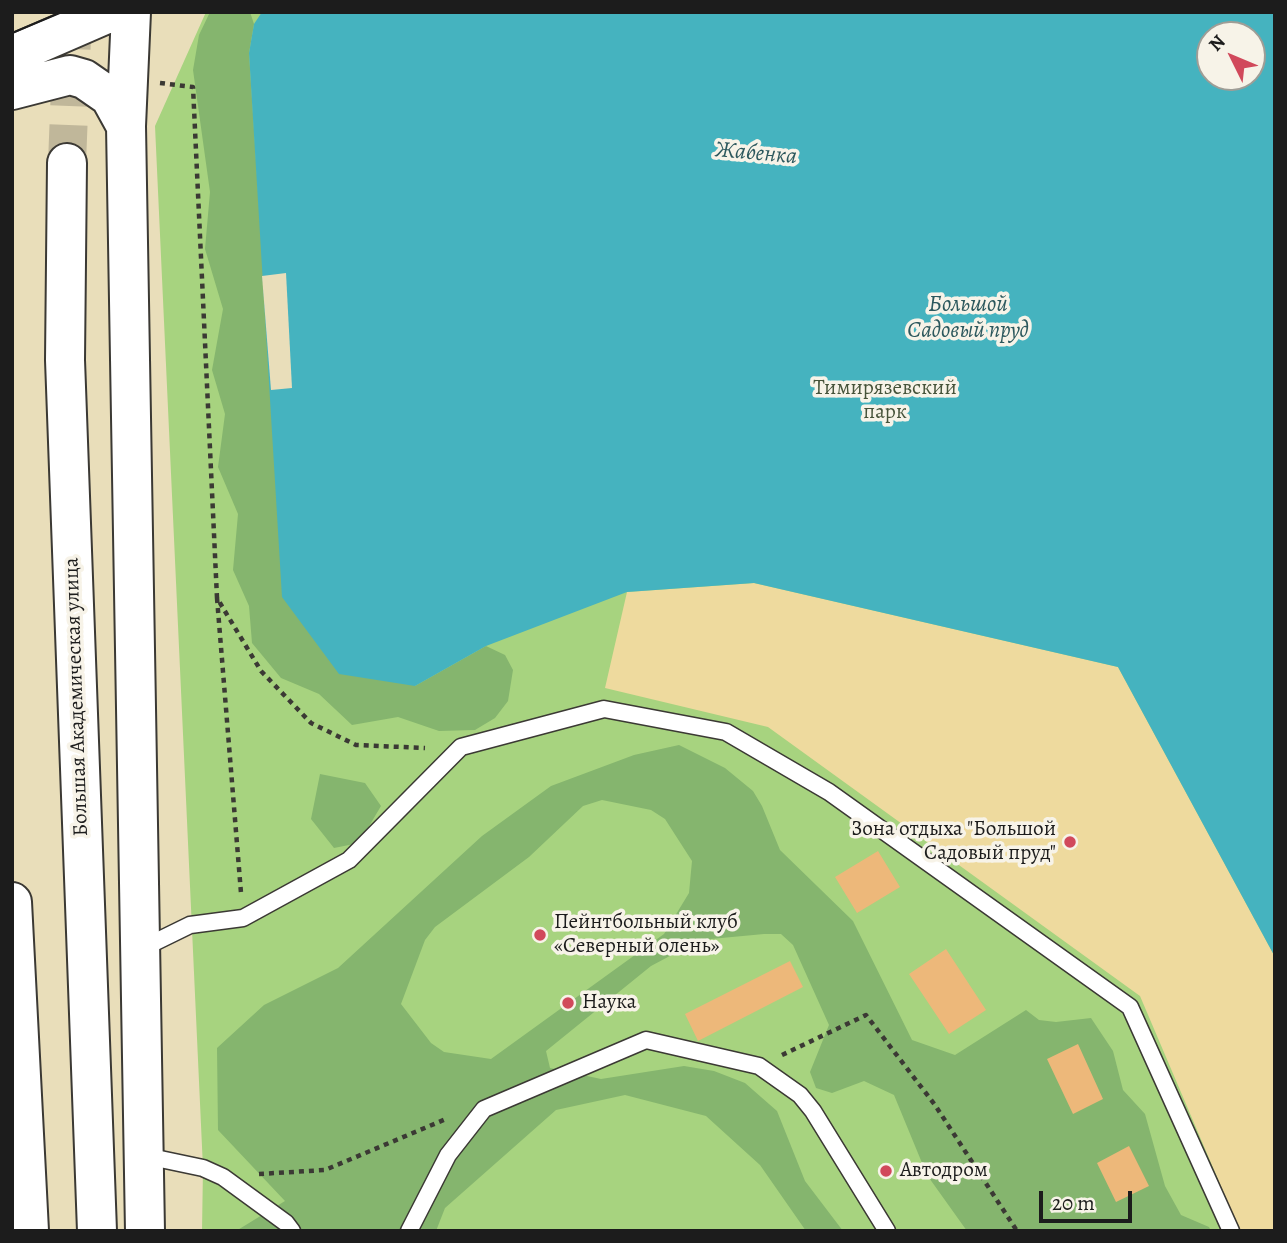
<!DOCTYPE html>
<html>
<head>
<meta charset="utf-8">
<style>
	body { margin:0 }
	#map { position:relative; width:1287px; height:1243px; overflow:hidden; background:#e9deba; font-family:Alegreya,serif }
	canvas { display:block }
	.frame { position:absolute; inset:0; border:14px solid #1c1c1c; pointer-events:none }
	.north { position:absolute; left:1196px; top:21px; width:70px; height:70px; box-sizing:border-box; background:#f7f3e8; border:2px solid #9f9d96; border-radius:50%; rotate:313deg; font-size:19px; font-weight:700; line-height:28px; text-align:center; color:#1c1c1c }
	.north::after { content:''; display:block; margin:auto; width:24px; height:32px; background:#d1495b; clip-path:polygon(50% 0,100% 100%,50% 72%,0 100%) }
	.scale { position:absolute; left:1039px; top:1191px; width:93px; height:32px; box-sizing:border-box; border:4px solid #1c1c1c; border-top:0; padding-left:9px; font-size:21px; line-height:24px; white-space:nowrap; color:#1c1c1c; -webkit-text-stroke:5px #f7f3e8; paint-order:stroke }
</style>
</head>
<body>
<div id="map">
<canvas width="1287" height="1243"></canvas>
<div class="frame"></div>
<div class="north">N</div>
<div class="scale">20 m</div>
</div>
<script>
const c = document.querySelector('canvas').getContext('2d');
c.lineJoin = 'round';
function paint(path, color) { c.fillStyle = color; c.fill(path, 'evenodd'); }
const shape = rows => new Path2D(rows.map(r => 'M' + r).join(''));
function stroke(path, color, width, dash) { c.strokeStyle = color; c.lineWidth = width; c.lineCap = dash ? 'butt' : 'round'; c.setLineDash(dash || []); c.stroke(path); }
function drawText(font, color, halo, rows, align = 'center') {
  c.font = font + ' Alegreya,serif'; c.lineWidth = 7; c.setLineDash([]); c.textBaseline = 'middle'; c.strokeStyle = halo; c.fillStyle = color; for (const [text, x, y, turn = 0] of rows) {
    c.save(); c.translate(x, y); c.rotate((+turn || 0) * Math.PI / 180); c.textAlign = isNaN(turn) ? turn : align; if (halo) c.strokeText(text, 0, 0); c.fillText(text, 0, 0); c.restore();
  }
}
paint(shape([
	[206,12,1275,12,1275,1231,202,1231,203,1168,155,126],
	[1210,35,1252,35,1252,77,1210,77]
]), '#a7d37f');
paint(shape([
	[210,12,250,12,254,24,249,53,271,391,415,686,486,646,505,655,513,670,508,701,495,718,475,730,439,731,398,717,352,725,319,694,281,678,252,643,249,606,233,570,238,514,218,467,225,414,212,370,223,309,205,249,210,192,193,70,199,35],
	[679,745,725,768,753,791,762,806,780,850,853,921,912,1040,955,1055,1026,1010,1039,1020,1056,1022,1091,1018,1113,1051,1123,1090,1145,1114,1165,1186,1181,1215,1209,1227,1211,1231,967,1231,927,1175,894,1095,864,1081,832,1093,816,1088,810,1072,829,1025,793,945,781,934,764,934,700,940,651,966,546,1051,550,1068,601,1079,684,1066,714,1071,745,1083,777,1111,805,1181,843,1231,806,1231,760,1165,706,1116,625,1095,556,1110,445,1208,436,1231,236,1231,285,1201,218,1130,217,1048,264,1005,338,968,482,836,551,786,634,755],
	[602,800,651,810,665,819,692,861,689,893,664,934,491,1059,444,1052,431,1043,401,1004,425,940,435,927,529,857,583,806],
	[320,774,365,783,381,806,359,843,334,848,311,819]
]), '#85b56e');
paint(shape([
	[754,583,1118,667,1275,957,1275,1231,1240,1231,1140,996,768,727,605,688,627,592]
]), '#eeda9e');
paint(shape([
	[262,12,1275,12,1275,957,1118,667,754,583,627,592,486,646,415,686,339,674,282,597,249,53,254,24],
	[1210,35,1252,35,1252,77,1210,77]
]), '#45b3bf');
paint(shape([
	[286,273,292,388,271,390,262,276]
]), '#e9deba');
paint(shape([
	[878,851,900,887,857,913,835,877],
	[946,949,986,1010,949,1034,909,974],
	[790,961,803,987,698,1041,685,1014],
	[1078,1044,1103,1099,1073,1114,1047,1059],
	[1129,1146,1149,1186,1116,1202,1097,1163]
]), '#edb87a');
stroke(shape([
	[67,163,73,12]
]), '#c0b79a', 38, [38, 19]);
const lane = shape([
	[143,948,190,925,243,918,349,860,461,747,604,709,726,732,829,792,1130,1007,1231,1231],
	[146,1156,203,1168,223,1177,286,1223,292,1231],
	[409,1231,448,1155,484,1109,646,1040,759,1066,800,1095,813,1111,887,1231]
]);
const secondary = shape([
	[131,12,126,126,145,1231],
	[12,55,111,12],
	[12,90,70,75,84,79,110,97,126,126],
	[67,163,65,360,97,1231],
	[12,902,29,1231]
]);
stroke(lane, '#3b3934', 19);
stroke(secondary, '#3b3934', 42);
stroke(shape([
	[160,83,193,87,217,598,261,671,311,723,356,745,425,748],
	[217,598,241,893],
	[782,1055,866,1015,935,1105,1017,1231],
	[259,1174,325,1170,446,1119]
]), '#3b3934', 4.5, [5, 5]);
stroke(lane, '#fff', 16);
stroke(secondary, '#fff', 38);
stroke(shape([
	[12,14,16,12],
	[12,33,62,12]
]), '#1c1c1c', 2);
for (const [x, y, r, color] of [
	[1070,842,7,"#d1495b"],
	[540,935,7,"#d1495b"],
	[568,1003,7,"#d1495b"],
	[886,1171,7,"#d1495b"]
]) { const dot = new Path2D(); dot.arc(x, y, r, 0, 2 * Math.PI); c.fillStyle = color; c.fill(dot); stroke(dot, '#f7f3e8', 2.5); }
drawText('21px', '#46533a', '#f7f3e8', [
	["Тимирязевский",885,389],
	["парк",885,413]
]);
drawText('21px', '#1c1c1c', '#f7f3e8', [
	["Большая Академическая улица",77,697,-92]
]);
drawText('21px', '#1c1c1c', '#f7f3e8', [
	["Зона отдыха \"Большой",1056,830,"right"],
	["Садовый пруд\"",1056,854,"right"],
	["Пейнтбольный клуб",554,923],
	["«Северный олень»",554,947],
	["Наука",582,1003],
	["Автодром",900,1171]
], 'left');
drawText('italic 23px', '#2c585d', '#f7f3e8', [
	["Жабенка",756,154,5],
	["Большой",968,305],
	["Садовый пруд",968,331]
]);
</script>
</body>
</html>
